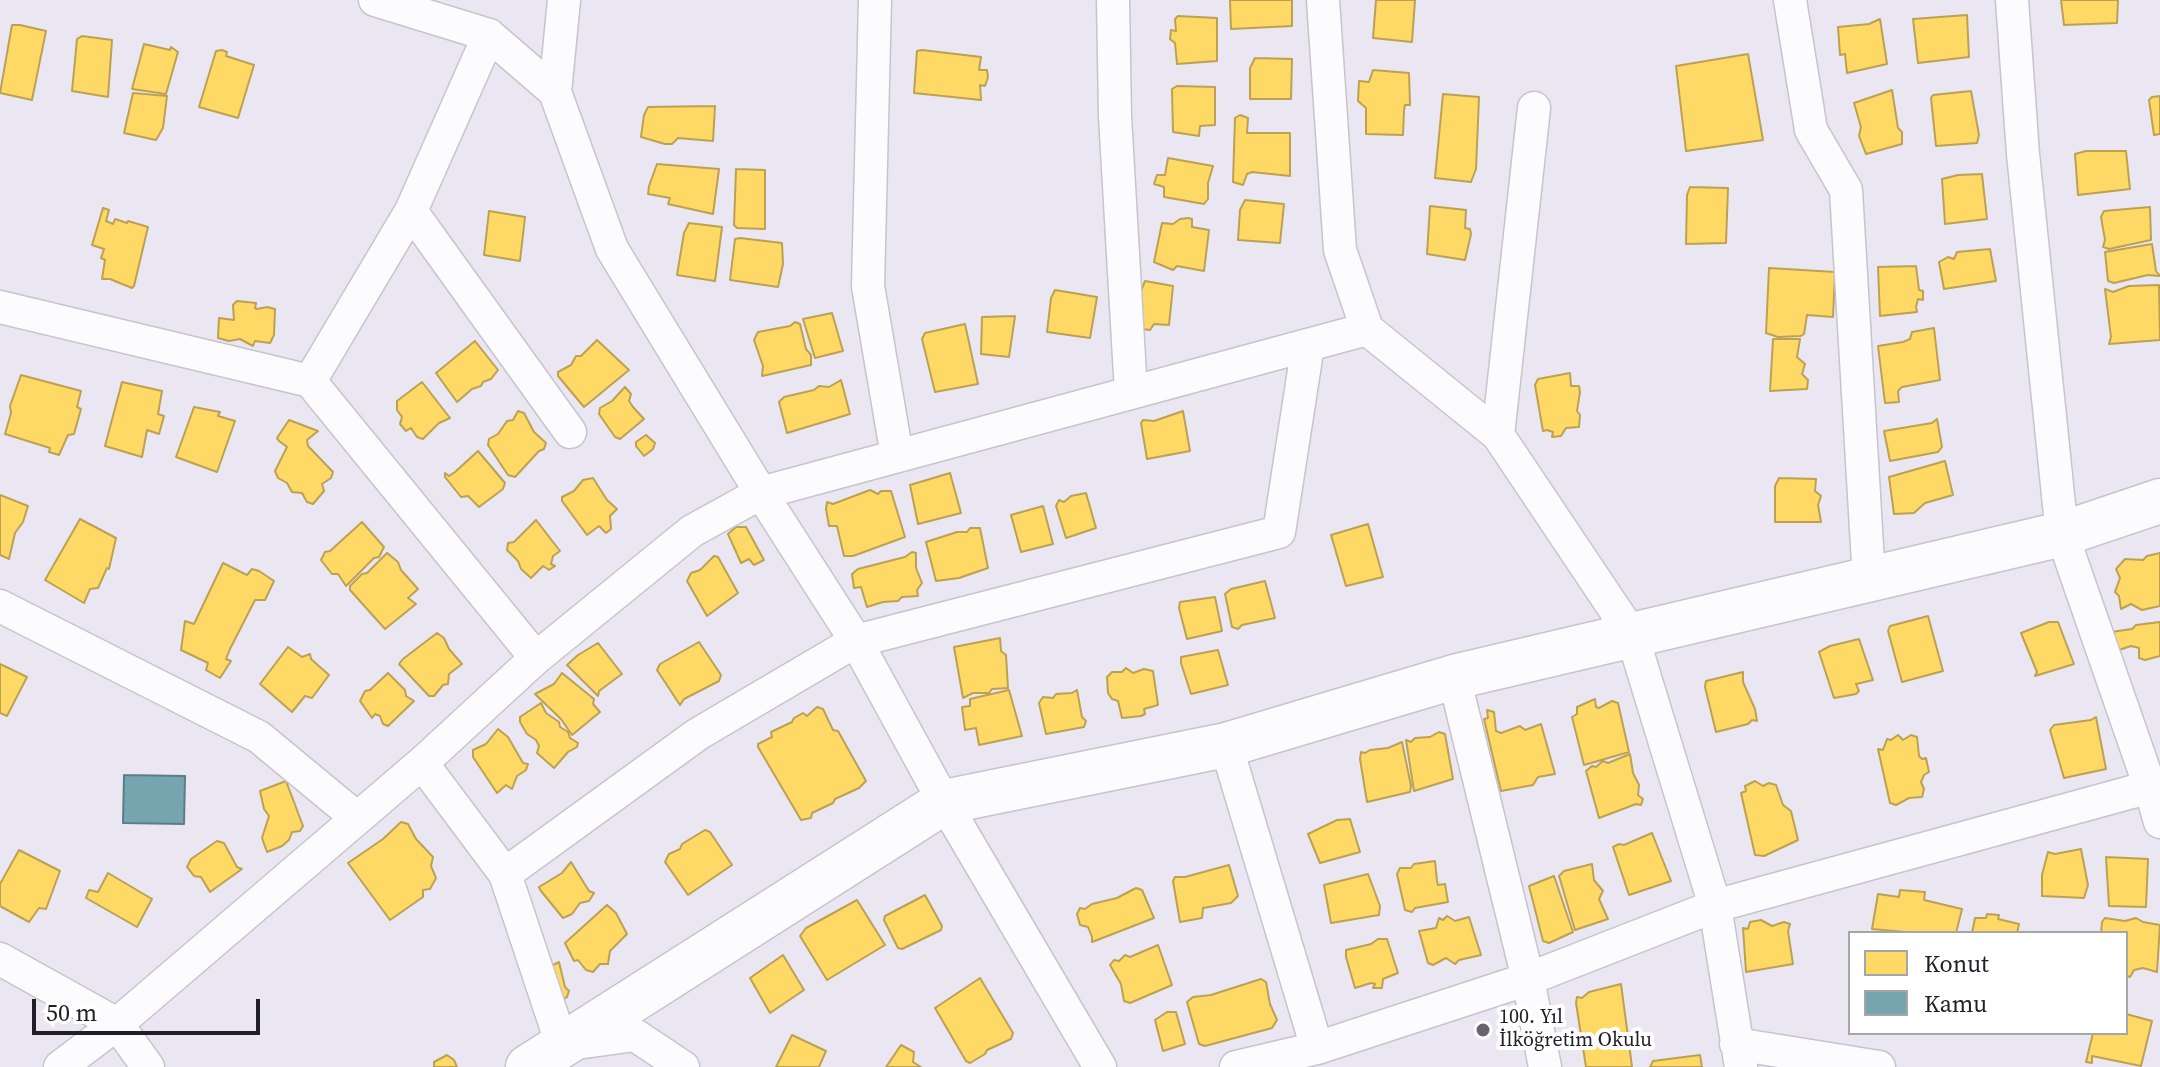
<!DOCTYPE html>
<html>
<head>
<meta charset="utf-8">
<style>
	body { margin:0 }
	#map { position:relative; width:2160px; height:1067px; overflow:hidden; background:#eae7f3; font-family:"Source Serif 4",serif }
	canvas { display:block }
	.legend { position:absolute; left:1848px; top:931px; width:280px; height:104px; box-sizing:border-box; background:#fff; border:2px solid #a6a5a8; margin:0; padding:10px 14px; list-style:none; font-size:24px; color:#201e26 }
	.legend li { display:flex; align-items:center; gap:16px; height:40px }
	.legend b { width:40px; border:2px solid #a6a5a8 }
	.scale { position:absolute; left:32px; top:999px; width:228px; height:36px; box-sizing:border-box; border:4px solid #201e26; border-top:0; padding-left:10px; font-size:24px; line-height:28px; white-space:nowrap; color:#201e26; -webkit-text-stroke:6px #fff; paint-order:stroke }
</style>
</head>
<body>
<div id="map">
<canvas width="2160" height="1067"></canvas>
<ul class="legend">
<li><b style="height:22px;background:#ffd966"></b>Konut</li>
<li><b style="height:22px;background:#76a5af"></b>Kamu</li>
</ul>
<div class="scale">50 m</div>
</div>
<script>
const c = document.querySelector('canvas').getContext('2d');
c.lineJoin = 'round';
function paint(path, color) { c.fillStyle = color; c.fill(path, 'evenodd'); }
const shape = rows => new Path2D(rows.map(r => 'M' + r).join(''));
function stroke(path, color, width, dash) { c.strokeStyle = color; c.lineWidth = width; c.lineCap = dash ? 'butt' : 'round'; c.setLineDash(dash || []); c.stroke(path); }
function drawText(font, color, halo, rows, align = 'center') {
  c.font = font + ' "Source Serif 4",serif'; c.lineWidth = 8; c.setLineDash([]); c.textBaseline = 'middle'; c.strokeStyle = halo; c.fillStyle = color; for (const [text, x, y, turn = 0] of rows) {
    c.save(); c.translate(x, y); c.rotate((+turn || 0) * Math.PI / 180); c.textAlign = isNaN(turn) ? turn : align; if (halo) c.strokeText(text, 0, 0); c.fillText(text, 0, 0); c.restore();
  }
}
const homes = shape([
	[1230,0,1292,0,1292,26,1231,29,1230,0],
	[1376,0,1415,0,1412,42,1373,38,1376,0],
	[2061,0,2118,0,2117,23,2064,25,2061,0],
	[1967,15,1969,57,1918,63,1913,19,1967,15],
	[1178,16,1217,18,1217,61,1177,64,1175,43,1170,39,1171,30,1176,31,1175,19,1178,16],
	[1880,19,1887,64,1847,73,1845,54,1840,55,1838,27,1869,24,1880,19],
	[12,25,20,25,46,31,32,100,0,93,12,25],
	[82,36,112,40,108,97,72,91,77,39,82,36],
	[144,44,170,50,171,47,178,52,166,94,132,89,144,44],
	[222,50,227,52,226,56,254,65,238,118,199,107,216,51,222,50],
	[922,50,981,57,979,70,987,70,988,77,985,86,980,85,981,100,914,93,917,51,922,50],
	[1748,54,1763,140,1686,151,1676,66,1748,54],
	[1255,58,1292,59,1291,99,1250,99,1250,68,1255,58],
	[1373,70,1409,73,1410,105,1405,105,1404,110,1403,135,1366,134,1366,108,1358,101,1359,81,1369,82,1373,70],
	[1177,86,1215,87,1215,125,1200,126,1199,136,1173,132,1172,89,1177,86],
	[1892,90,1898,128,1902,132,1902,144,1866,154,1859,136,1861,127,1854,103,1892,90],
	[1971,91,1979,135,1977,143,1936,146,1931,98,1933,95,1971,91],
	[133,93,167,96,163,128,156,140,124,133,133,93],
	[1443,94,1479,97,1476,169,1471,182,1435,178,1443,94],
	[2160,96,2160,134,2154,135,2149,100,2152,97,2160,96],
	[715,106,713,141,678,138,672,144,665,144,641,137,644,115,648,107,715,106],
	[1240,115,1248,118,1247,133,1290,133,1290,176,1252,172,1247,174,1243,185,1233,182,1235,118,1240,115],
	[2086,151,2126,151,2130,189,2078,195,2075,154,2086,151],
	[1168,158,1213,166,1208,183,1208,199,1204,204,1164,197,1164,187,1154,184,1157,175,1165,175,1168,158],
	[657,164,719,169,713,214,668,204,670,198,648,194,649,186,657,164],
	[736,169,765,170,765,229,737,228,734,225,736,169],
	[1982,174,1987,219,1945,224,1942,179,1958,175,1982,174],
	[1690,187,1728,188,1726,243,1686,244,1687,195,1690,187],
	[1245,200,1284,204,1280,243,1238,240,1240,210,1245,200],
	[1430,206,1466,210,1465,228,1470,229,1471,234,1465,260,1427,254,1430,206],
	[2150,207,2151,240,2109,249,2103,247,2105,240,2101,217,2104,211,2150,207],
	[103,208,109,210,106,221,113,224,115,219,127,223,128,221,148,227,134,286,132,288,110,279,102,279,105,260,101,258,104,249,92,245,103,208],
	[489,211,525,217,520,261,484,255,489,211],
	[1188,218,1192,219,1192,227,1209,230,1204,271,1177,266,1173,270,1154,262,1162,223,1173,224,1180,219,1188,218],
	[689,223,722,227,715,281,677,275,684,233,689,223],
	[740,238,782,243,783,264,778,287,730,280,735,239,740,238],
	[2152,244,2156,271,2160,276,2148,275,2114,283,2108,281,2105,252,2152,244],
	[1990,249,1996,281,1944,289,1939,262,1948,257,1954,259,1957,252,1990,249],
	[1916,266,1919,290,1923,291,1923,300,1918,299,1916,307,1917,312,1880,316,1878,267,1916,266],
	[1769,268,1835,272,1833,317,1807,315,1804,334,1801,336,1778,337,1766,333,1769,268],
	[1145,281,1173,286,1169,325,1154,324,1150,330,1134,328,1138,298,1145,281],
	[2159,285,2160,340,2109,344,2111,337,2105,289,2113,292,2129,286,2159,285],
	[1055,290,1097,297,1090,338,1047,332,1051,298,1055,290],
	[237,301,256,303,255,308,257,309,267,307,275,309,274,335,270,343,255,341,253,346,240,339,229,341,218,338,219,318,234,320,233,305,237,301],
	[832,313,843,351,815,358,803,319,832,313],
	[1015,316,1009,357,981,354,982,317,1015,316],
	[795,322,800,324,806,349,811,355,811,365,762,376,763,366,754,340,758,332,790,326,795,322],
	[965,324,978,384,935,392,922,339,925,333,965,324],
	[1934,328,1940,380,1902,387,1898,391,1899,402,1885,403,1878,346,1903,342,1910,339,1912,332,1934,328],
	[1773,339,1800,339,1797,357,1805,364,1802,374,1808,380,1807,389,1770,391,1773,339],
	[597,340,629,370,584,407,558,376,558,372,571,365,576,356,581,356,597,340],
	[475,341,498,370,491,379,483,382,481,386,472,389,457,402,436,373,475,341],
	[1570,373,1571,386,1579,386,1580,392,1577,411,1580,415,1579,427,1566,428,1561,436,1552,437,1553,432,1547,430,1543,431,1535,385,1538,379,1570,373],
	[21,375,81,391,77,407,81,409,74,434,68,435,59,455,49,452,50,448,5,434,11,413,10,406,21,375],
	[841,380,850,414,787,433,779,402,784,397,814,390,819,386,829,387,841,380],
	[122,382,162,391,158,414,164,416,159,434,147,430,142,457,105,446,122,382],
	[422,382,450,418,439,423,423,439,417,437,411,428,406,431,400,424,402,417,397,410,397,401,422,382],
	[625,387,631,394,629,401,633,407,644,419,620,439,615,437,599,414,600,408,612,401,625,387],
	[194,407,220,412,218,416,235,421,217,472,176,457,194,407],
	[518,411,524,413,534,432,546,443,544,449,539,451,515,477,508,475,488,445,489,439,498,434,507,421,513,420,518,411],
	[1183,411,1190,451,1147,459,1141,423,1143,420,1154,421,1183,411],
	[1937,419,1942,447,1938,452,1890,461,1884,431,1932,423,1937,419],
	[289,420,318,431,307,440,308,446,333,472,331,478,322,484,324,491,313,504,307,502,302,493,292,492,287,483,278,478,275,471,287,447,279,441,277,438,289,420],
	[646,435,655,443,653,449,644,456,636,446,636,442,646,435],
	[478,451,505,483,503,489,479,507,468,496,461,497,445,477,445,473,449,476,455,472,478,451],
	[1945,461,1953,495,1925,503,1914,513,1894,514,1889,477,1945,461],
	[950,473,961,513,918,524,910,485,950,473],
	[593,478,607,500,617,509,610,516,611,529,606,533,599,526,587,535,562,501,562,497,574,491,583,480,593,478],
	[1779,478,1816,479,1815,491,1821,496,1818,505,1821,522,1775,522,1775,486,1779,478],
	[870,490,878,494,881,491,891,491,905,537,853,556,844,556,837,526,829,526,826,509,827,502,833,504,870,490],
	[1086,493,1096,528,1066,538,1056,506,1059,500,1064,502,1071,496,1086,493],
	[0,495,28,506,23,522,15,533,9,559,0,555,0,495],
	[1043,506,1053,544,1021,552,1011,515,1043,506],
	[80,519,116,538,109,569,107,568,98,588,90,589,84,603,45,580,80,519],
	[536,520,560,551,553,556,551,564,555,566,549,570,543,566,531,578,521,569,518,561,507,550,508,543,514,542,536,520],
	[362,522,384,547,379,557,374,558,346,586,338,574,332,574,321,560,325,552,330,551,362,522],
	[1368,524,1383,577,1346,586,1331,535,1368,524],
	[736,527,746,527,764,560,754,565,749,559,741,563,728,534,736,527],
	[970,528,980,528,988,568,959,578,936,581,926,542,957,532,967,532,970,528],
	[912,552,916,553,916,568,922,583,917,590,918,596,902,597,898,601,883,602,867,607,861,587,854,588,852,574,858,569,905,557,912,552],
	[387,553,398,562,401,570,418,589,408,598,416,604,385,629,350,590,350,586,362,574,367,573,387,553],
	[2160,553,2160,606,2142,610,2131,604,2121,609,2119,596,2115,592,2120,578,2116,569,2125,559,2143,560,2147,556,2160,553],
	[714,556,718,557,738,593,707,616,687,581,691,573,700,570,714,556],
	[223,563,247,575,252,569,259,571,274,581,265,600,255,600,230,649,226,659,231,661,220,678,206,670,208,663,181,650,185,621,194,624,223,563],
	[1265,581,1275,618,1242,625,1238,629,1232,627,1225,594,1231,589,1265,581],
	[1215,597,1222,631,1187,639,1179,608,1180,602,1215,597],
	[1928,616,1943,671,1902,682,1888,631,1890,626,1928,616],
	[2049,622,2058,622,2074,664,2035,676,2037,672,2021,633,2049,622],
	[2160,622,2160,656,2145,660,2139,658,2139,648,2131,646,2116,651,2111,632,2132,629,2136,625,2160,622],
	[437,633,444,638,449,649,462,664,449,674,448,684,443,685,434,696,429,696,399,664,403,659,437,633],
	[1000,638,1001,651,1006,655,1008,688,992,689,989,693,973,693,963,698,954,647,1000,638],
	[1859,639,1873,680,1856,684,1859,691,1856,694,1834,698,1819,652,1830,646,1859,639],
	[699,642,721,675,719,681,684,699,680,705,657,670,660,664,699,642],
	[598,643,622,674,599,691,598,696,567,665,578,655,598,643],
	[288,647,302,657,310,654,311,659,329,675,312,698,305,696,292,712,260,684,288,647],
	[1218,650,1228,685,1191,694,1181,663,1181,657,1218,650],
	[0,664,27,677,7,716,0,713,0,664],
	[1126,668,1133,673,1144,669,1153,671,1158,705,1144,709,1145,714,1141,716,1122,718,1118,701,1112,699,1108,693,1107,677,1112,672,1122,672,1126,668],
	[1743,672,1743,682,1755,709,1757,721,1752,720,1748,724,1716,732,1705,687,1706,681,1743,672],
	[388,673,405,690,406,696,414,701,388,726,383,724,380,716,375,714,372,718,360,701,365,691,370,690,388,673],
	[562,673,594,699,593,704,600,712,572,735,561,719,535,694,554,684,562,673],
	[1009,690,1022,736,979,745,976,728,965,730,962,707,970,706,970,699,1009,690],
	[1077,690,1082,717,1086,721,1084,727,1046,734,1039,703,1043,697,1053,698,1056,694,1072,693,1077,690],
	[1595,699,1596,707,1599,708,1612,701,1618,703,1629,752,1584,765,1572,717,1577,714,1577,707,1595,699],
	[541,703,546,713,559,722,560,727,568,732,570,738,578,743,577,747,568,752,554,768,537,753,539,746,536,740,527,734,520,722,520,717,541,703],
	[817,707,823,709,833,730,838,731,866,781,859,788,835,799,833,803,812,813,811,818,801,820,758,747,758,744,772,737,771,732,792,722,794,718,803,713,807,716,817,707],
	[1487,710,1494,712,1496,731,1501,733,1520,726,1525,730,1541,724,1555,774,1538,777,1533,785,1501,791,1484,719,1488,718,1487,710],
	[2096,717,2106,769,2064,778,2050,730,2054,725,2091,720,2096,717],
	[498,729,508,737,523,763,528,764,526,770,517,776,512,789,506,785,497,793,473,757,473,750,486,744,498,729],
	[1439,732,1445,734,1453,779,1414,791,1406,740,1411,742,1415,738,1430,737,1439,732],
	[1898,735,1903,740,1911,735,1917,737,1919,756,1922,759,1926,758,1929,772,1924,775,1921,782,1924,789,1922,797,1909,798,1896,805,1890,803,1878,749,1883,750,1887,739,1891,740,1898,735],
	[1402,742,1411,786,1410,792,1367,802,1360,759,1361,752,1365,753,1370,750,1388,748,1402,742],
	[1630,754,1633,773,1639,785,1638,795,1643,799,1641,805,1636,804,1599,818,1586,771,1592,766,1596,767,1603,761,1608,763,1630,754],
	[286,781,303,826,300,831,292,832,289,840,282,846,267,852,262,838,269,816,264,809,260,791,286,781],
	[1755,781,1763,786,1769,783,1776,785,1783,805,1791,811,1798,840,1764,856,1755,855,1741,793,1746,791,1745,786,1755,781],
	[1350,819,1360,852,1320,863,1308,834,1337,820,1350,819],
	[401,822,408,824,416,839,433,857,431,866,436,878,430,889,423,890,423,897,390,920,348,863,383,839,401,822],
	[705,830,710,832,732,865,688,895,665,862,669,854,680,849,682,844,705,830],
	[1652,833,1671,881,1629,895,1613,847,1619,844,1624,845,1652,833],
	[217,841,224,843,237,867,242,869,210,892,201,877,194,876,187,867,191,859,217,841],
	[2081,849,2088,885,2084,898,2042,896,2042,875,2048,852,2055,854,2081,849],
	[19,850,60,871,46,909,39,908,29,922,0,906,0,884,19,850],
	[2106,857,2148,859,2146,907,2109,906,2106,857],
	[1435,861,1437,881,1438,885,1445,884,1448,902,1415,908,1412,912,1405,910,1397,874,1400,868,1411,868,1414,864,1435,861],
	[571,862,589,891,594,893,589,901,580,903,572,914,563,918,541,891,539,887,562,873,571,862],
	[1592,864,1594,880,1603,891,1599,899,1608,919,1575,930,1559,876,1564,871,1592,864],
	[1229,865,1238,896,1231,903,1203,908,1202,918,1180,922,1173,881,1175,877,1185,877,1229,865],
	[108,873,152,899,137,927,86,898,89,890,98,892,108,873],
	[1368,874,1380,906,1379,915,1331,923,1324,885,1368,874],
	[1554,876,1573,932,1549,943,1543,941,1529,886,1554,876],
	[1136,888,1142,890,1154,918,1092,942,1092,937,1088,927,1080,925,1077,914,1080,908,1085,909,1092,904,1117,898,1136,888],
	[1900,890,1925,892,1924,900,1962,909,1956,933,1916,933,1872,929,1878,894,1899,897,1900,890],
	[925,895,942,926,941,930,902,949,898,948,884,920,885,916,925,895],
	[857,900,885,945,827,980,800,936,806,928,857,900],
	[607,905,616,913,627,934,610,951,608,964,600,964,593,972,586,970,578,960,574,961,565,943,607,905],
	[1987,914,1999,915,1998,919,2019,924,2017,933,1972,933,1975,918,1986,918,1987,914],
	[1447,916,1455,921,1469,917,1481,955,1459,960,1455,964,1446,958,1433,965,1428,963,1419,931,1436,928,1439,918,1443,920,1447,916],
	[2105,918,2125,921,2136,918,2143,922,2160,925,2157,972,2143,968,2134,970,2130,977,2126,976,2126,933,2101,933,2102,922,2105,918],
	[1761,920,1772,926,1784,922,1790,924,1788,931,1793,964,1746,972,1743,928,1748,929,1750,922,1761,920],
	[1378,939,1387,939,1398,973,1383,979,1382,988,1373,988,1375,984,1371,983,1355,988,1346,957,1346,950,1371,944,1378,939],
	[1158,945,1172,985,1130,1003,1124,1001,1121,984,1110,965,1114,960,1119,961,1125,955,1130,957,1158,945],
	[783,955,804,990,770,1013,750,978,783,955],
	[559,962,565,987,569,991,567,997,553,1004,549,967,559,962],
	[980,978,1013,1033,1011,1039,987,1050,985,1054,970,1063,966,1061,935,1008,980,978],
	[1261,979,1266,982,1270,1004,1277,1020,1272,1028,1205,1046,1199,1044,1187,1002,1193,997,1211,995,1261,979],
	[1621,984,1632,1067,1586,1067,1576,1003,1577,997,1582,998,1589,992,1621,984],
	[1167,1012,1176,1012,1185,1044,1163,1051,1155,1020,1167,1012],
	[2126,1014,2152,1021,2141,1066,2092,1056,2092,1063,2086,1062,2093,1033,2126,1033,2126,1014],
	[792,1035,826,1051,819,1067,776,1067,792,1035],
	[901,1045,914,1052,913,1062,921,1067,886,1067,901,1045],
	[447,1055,454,1060,457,1067,434,1067,434,1062,447,1055],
	[1700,1055,1702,1067,1650,1067,1653,1061,1700,1055]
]);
paint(homes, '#ffd966');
stroke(homes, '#bca153', 2);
const public = shape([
	[124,775,185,776,184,824,123,823,124,775]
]);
paint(public, '#76a5af');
stroke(public, '#5c7c86', 2);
const street = shape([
	[375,0,489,35,555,92],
	[564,0,555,92,612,249,761,493,856,641,944,802,1100,1067],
	[875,0,868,286,897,456],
	[1113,0,1115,116,1131,393],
	[1323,0,1340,250,1367,329],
	[1790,0,1811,130,1846,190,1869,580],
	[2012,0,2023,154,2062,534,2150,787,2160,822],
	[411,211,570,432],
	[0,307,310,381,536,658],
	[310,381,411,211,489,35],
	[1498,435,1534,108],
	[0,606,259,737,357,818],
	[1454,677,1528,979,1545,1067],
	[1226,745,1317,1048],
	[422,763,505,874,562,1045,635,1035,683,1067],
	[505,874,698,734,856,641,1279,532,1308,345],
	[0,959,117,1024,148,1067],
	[1736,1044,1879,1067],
	[60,1067,117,1024,422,763,536,658,692,531,761,493,1367,329,1498,435,1632,635,1715,906,1741,1067],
	[1236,1067,1317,1048,1528,979,1715,906,2150,787]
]);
const secondary = shape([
	[528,1067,944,802,1226,745,1454,677,2062,534,2160,501]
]);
stroke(street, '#c6c4cd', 35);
stroke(secondary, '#c6c4cd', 47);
stroke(street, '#fcfbfd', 32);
stroke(secondary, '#fcfbfd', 44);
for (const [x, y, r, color] of [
	[1483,1030,8,"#67646e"]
]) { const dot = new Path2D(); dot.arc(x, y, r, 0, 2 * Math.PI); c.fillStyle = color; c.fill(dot); stroke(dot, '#fff', 3); }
drawText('20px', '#201e26', '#fff', [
	["100. Yıl",1499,1018],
	["İlköğretim Okulu",1499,1041]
], 'left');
</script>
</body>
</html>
